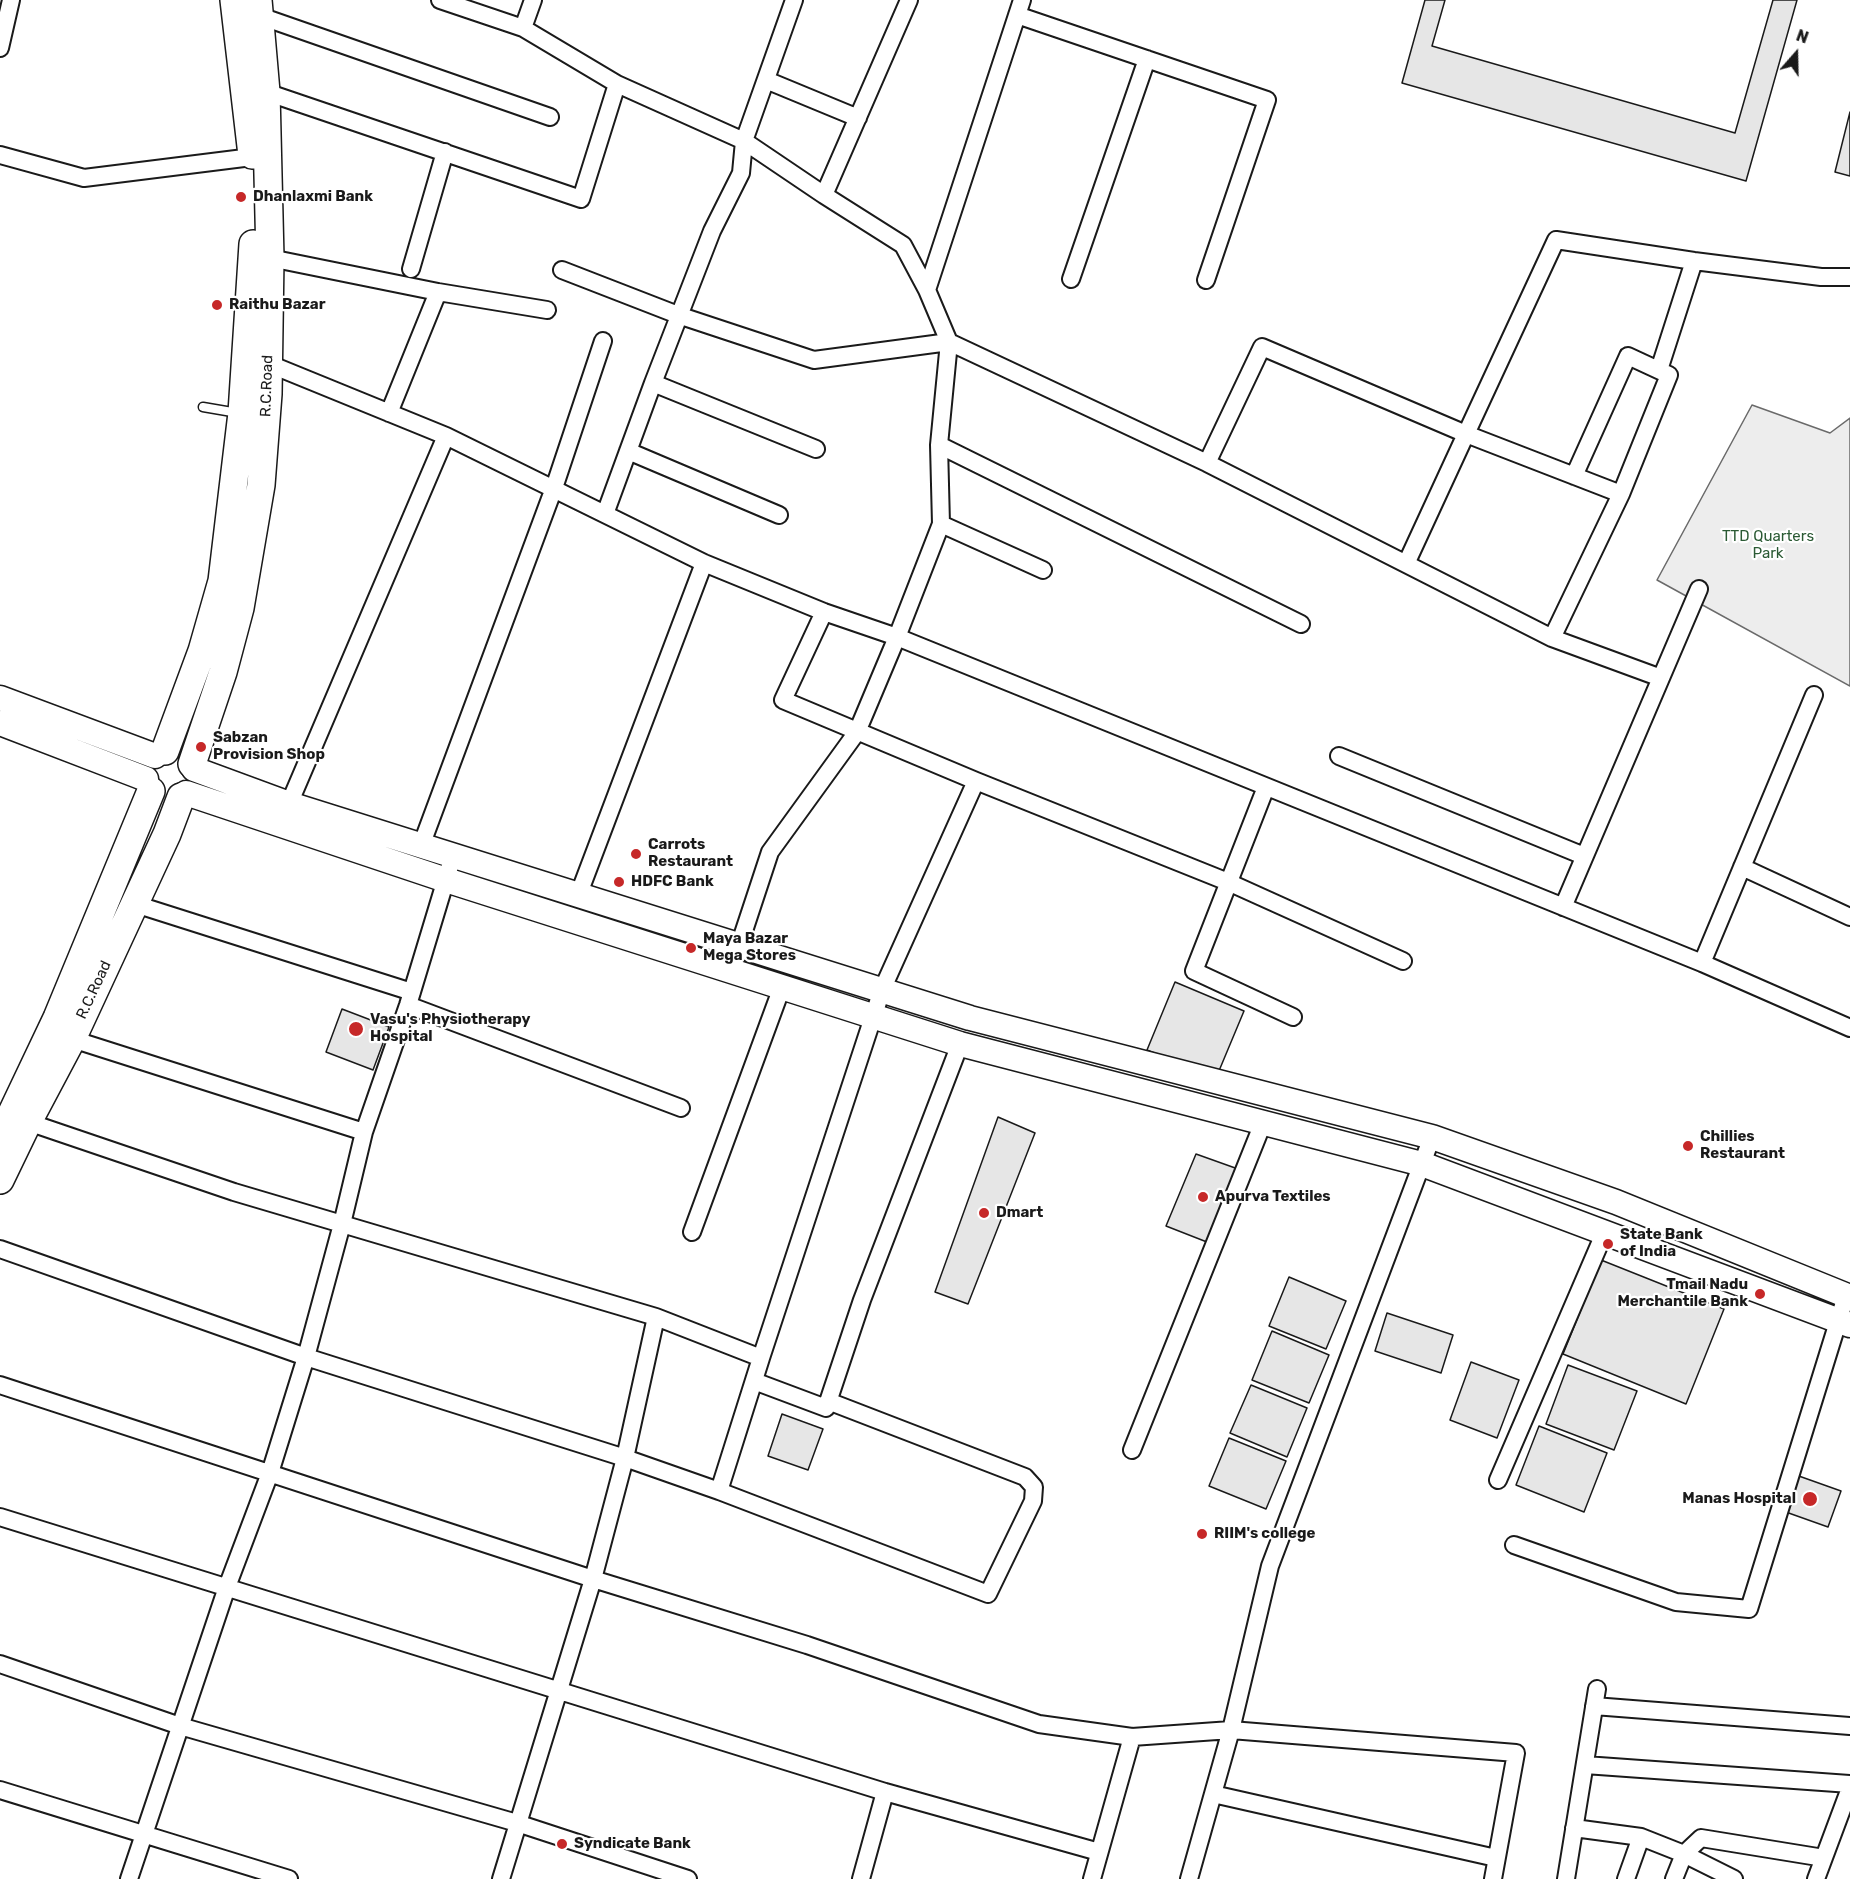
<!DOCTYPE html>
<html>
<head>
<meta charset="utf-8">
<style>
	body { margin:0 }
	#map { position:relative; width:1850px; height:1879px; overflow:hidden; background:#fff; font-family:Rubik,sans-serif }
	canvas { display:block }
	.north { position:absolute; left:1766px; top:24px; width:60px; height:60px; -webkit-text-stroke:4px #fff; paint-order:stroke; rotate:20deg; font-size:16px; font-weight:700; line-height:24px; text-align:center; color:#1a1a1a }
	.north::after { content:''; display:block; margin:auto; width:21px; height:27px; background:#1a1a1a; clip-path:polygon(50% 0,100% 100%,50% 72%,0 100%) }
</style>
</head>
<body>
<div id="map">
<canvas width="1850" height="1879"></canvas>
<div class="north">N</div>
</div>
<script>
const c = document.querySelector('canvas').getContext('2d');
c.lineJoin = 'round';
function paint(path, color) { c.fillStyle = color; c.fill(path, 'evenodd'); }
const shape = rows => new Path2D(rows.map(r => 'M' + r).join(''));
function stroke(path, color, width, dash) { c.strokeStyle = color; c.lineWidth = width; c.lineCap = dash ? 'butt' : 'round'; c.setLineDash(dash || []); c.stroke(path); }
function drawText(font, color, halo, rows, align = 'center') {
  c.font = font + ' Rubik,sans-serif'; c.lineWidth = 4.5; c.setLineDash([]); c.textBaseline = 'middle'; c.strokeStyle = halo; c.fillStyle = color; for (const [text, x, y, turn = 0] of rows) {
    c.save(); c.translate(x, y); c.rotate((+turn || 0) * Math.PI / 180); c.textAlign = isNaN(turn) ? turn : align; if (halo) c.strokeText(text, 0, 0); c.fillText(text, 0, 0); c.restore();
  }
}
const built = shape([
	[1752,405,1830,433,1850,418,1850,686,1657,580,1752,405]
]);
paint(built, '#ededed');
stroke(built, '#6a6a6a', 1.5);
const building = shape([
	[1425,0,1445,0,1432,46,1735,133,1773,0,1797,0,1746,181,1402,83,1425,0],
	[1850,112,1850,176,1835,172,1850,112],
	[1175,982,1244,1011,1216,1078,1147,1050,1175,982],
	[342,1009,389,1027,373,1070,326,1052,342,1009],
	[998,1117,1035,1133,968,1304,935,1292,998,1117],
	[1196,1154,1238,1169,1212,1244,1166,1226,1196,1154],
	[1601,1260,1724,1309,1686,1404,1563,1354,1601,1260],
	[1289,1277,1346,1301,1326,1349,1269,1326,1289,1277],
	[1387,1313,1453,1335,1441,1373,1375,1351,1387,1313],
	[1272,1331,1329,1355,1309,1403,1252,1380,1272,1331],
	[1471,1362,1519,1380,1497,1438,1450,1420,1471,1362],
	[1568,1365,1637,1391,1614,1450,1546,1424,1568,1365],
	[1251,1385,1307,1408,1287,1457,1230,1433,1251,1385],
	[782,1414,823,1429,808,1470,768,1456,782,1414],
	[1539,1426,1607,1453,1584,1512,1516,1485,1539,1426],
	[1229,1438,1286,1461,1266,1509,1209,1486,1229,1438],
	[1796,1475,1841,1491,1828,1527,1783,1511,1796,1475]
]);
paint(building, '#e6e6e6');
stroke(building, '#1a1a1a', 1.5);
const lane = shape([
	[203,407,238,413]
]);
const street = shape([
	[440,0,523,28],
	[533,0,523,28,617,84,744,141,824,195,903,245,927,290,949,342,1207,463,1552,638,1661,678],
	[1017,15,1267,100,1206,280],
	[260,16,550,117],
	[0,48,11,0],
	[766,80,858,118],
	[266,92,581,199,617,84],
	[0,155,84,178,252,157],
	[824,195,909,0],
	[270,258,438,292,547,310],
	[411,269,445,152],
	[562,270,678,315,814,360,949,342,939,445],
	[1071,279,1147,59],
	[927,290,1022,0],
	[262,361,446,436,704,563,824,612,897,637,1702,963,1850,1028],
	[1659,370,1694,261],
	[653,383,712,231,741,173,744,141,794,0],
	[389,413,438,292],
	[628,451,779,515],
	[1207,463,1262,347,1466,434,1556,240,1694,261,1821,277,1850,277],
	[605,514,653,383,816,449],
	[941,524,1043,570],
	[1406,564,1466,434,1621,494],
	[824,612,783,700,976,781,1228,882,1403,961],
	[1552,638,1621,494,1669,375,1628,356,1574,476],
	[1339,756,1584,856],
	[1266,787,1194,971,1293,1017],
	[289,804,446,436],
	[421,846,554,488,603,341],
	[1742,867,1850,917],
	[578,896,704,563],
	[135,904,412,992],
	[1563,907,1699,589],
	[739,946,770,852,857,732,897,637,941,524,939,445,1301,624],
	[1702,963,1814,695],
	[408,1005,681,1108],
	[72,1039,364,1132],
	[28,1122,234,1192,656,1317,625,1458,593,1579,501,1879],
	[692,1232,782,987],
	[0,1249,306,1357,625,1458,719,1491,761,1358],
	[656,1317,761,1358,882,990,976,781],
	[754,1381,826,1408,862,1300,960,1044],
	[0,1385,593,1579,807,1645,1039,1724,1132,1737,1231,1730,1516,1753,1493,1879],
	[1132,1450,1263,1123],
	[1498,1480,1604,1234],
	[719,1491,988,1594,1033,1501,1034,1487,1025,1477,828,1401],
	[0,1517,885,1792,1099,1852],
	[1514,1545,1676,1602,1749,1609,1846,1296],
	[0,1664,180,1726,517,1823,688,1879],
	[1594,1706,1850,1726],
	[1585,1765,1850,1784],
	[0,1790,289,1879],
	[1213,1794,1496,1858],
	[1574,1828,1641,1837,1684,1854,1701,1838,1824,1858],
	[129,1879,227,1587,270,1473,306,1357,342,1224,364,1132,408,1005,453,856],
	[861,1879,885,1792],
	[1092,1879,1132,1737],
	[1189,1879,1231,1730,1270,1566,1432,1137],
	[1566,1879,1597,1689],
	[1626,1879,1641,1837],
	[1674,1879,1684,1854,1734,1879],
	[1816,1879,1850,1788]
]);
const secondary = shape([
	[0,698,155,756],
	[0,723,146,779],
	[194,769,289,804,970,1018,1432,1137,1616,1202,1850,1297],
	[186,793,446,880,960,1044,1422,1164,1850,1325]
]);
const primary = shape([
	[234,0,252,155],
	[165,751,202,651,222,581,242,413,253,244],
	[192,764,223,672,240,608,261,485,268,394,270,258,266,92,258,0],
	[0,1138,57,1018,151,791],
	[0,1180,28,1122,72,1039,167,834,181,797]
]);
stroke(lane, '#1a1a1a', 11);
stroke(street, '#1a1a1a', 20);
stroke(secondary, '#1a1a1a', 27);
stroke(primary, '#1a1a1a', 30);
stroke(lane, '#fff', 8);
stroke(street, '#fff', 16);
stroke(secondary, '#fff', 24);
stroke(primary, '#fff', 27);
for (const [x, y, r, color] of [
	[241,197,6,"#c62828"],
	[217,305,6,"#c62828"],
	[201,747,6,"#c62828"],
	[636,854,6,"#c62828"],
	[619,882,6,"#c62828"],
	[691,948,6,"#c62828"],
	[356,1029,8,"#c62828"],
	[1688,1146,6,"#c62828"],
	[1203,1197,6,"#c62828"],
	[984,1213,6,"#c62828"],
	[1608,1244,6,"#c62828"],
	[1760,1294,6,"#c62828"],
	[1810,1499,8,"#c62828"],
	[1202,1534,6,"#c62828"],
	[562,1844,6,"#c62828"]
]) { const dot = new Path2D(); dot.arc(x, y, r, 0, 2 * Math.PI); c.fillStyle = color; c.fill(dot); stroke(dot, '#fff', 2); }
drawText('bold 15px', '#1a1a1a', '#fff', [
	["Dhanlaxmi Bank",253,197],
	["Raithu Bazar",229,305],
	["Sabzan",213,738],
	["Provision Shop",213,755],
	["Carrots",648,845],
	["Restaurant",648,862],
	["HDFC Bank",631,882],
	["Maya Bazar",703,939],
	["Mega Stores",703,956],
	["Vasu's Physiotherapy",370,1020],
	["Hospital",370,1037],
	["Chillies",1700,1137],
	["Restaurant",1700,1154],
	["Apurva Textiles",1215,1197],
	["Dmart",996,1213],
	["State Bank",1620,1235],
	["of India",1620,1252],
	["Tmail Nadu",1748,1285,"right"],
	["Merchantile Bank",1748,1302,"right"],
	["Manas Hospital",1796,1499,"right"],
	["RIIM's college",1214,1534],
	["Syndicate Bank",574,1844]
], 'left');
drawText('15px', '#1a1a1a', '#fff', [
	["R.C.Road",267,386,-88],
	["R.C.Road",94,990,-65]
]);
drawText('15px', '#2b5a34', '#fff', [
	["TTD Quarters",1768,537],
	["Park",1768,554]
]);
</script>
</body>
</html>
